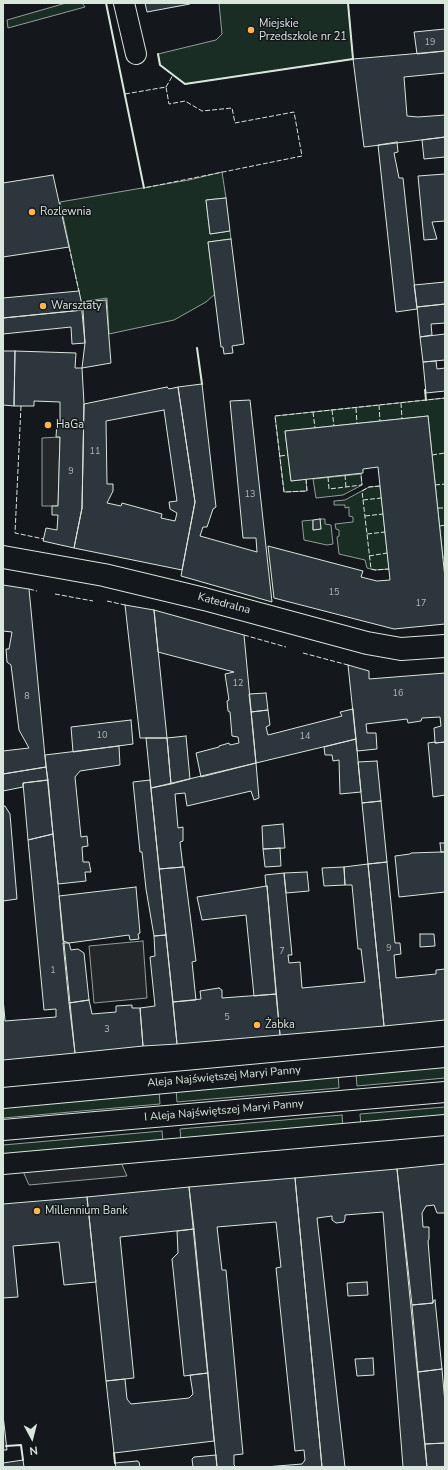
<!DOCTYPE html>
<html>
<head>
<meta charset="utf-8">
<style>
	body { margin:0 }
	#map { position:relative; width:448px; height:1470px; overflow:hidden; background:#14181c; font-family:"Nunito Sans",sans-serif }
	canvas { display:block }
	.frame { position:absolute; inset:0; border:4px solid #d8e6dc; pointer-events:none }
	.north { position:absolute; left:12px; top:1418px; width:40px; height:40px; -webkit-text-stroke:3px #14181c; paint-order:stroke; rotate:173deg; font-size:11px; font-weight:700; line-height:16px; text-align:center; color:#d8e6dc }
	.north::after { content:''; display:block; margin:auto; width:14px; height:18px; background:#d8e6dc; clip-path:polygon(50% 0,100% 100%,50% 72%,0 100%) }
</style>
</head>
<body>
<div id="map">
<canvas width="448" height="1470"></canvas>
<div class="frame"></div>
<div class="north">N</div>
</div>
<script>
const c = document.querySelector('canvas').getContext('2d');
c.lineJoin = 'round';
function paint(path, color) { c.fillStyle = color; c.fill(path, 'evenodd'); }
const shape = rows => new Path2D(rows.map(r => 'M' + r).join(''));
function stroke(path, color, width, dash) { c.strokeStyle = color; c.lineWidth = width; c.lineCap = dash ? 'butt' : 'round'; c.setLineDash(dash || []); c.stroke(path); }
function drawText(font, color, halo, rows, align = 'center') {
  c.font = font + ' "Nunito Sans",sans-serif'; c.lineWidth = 3; c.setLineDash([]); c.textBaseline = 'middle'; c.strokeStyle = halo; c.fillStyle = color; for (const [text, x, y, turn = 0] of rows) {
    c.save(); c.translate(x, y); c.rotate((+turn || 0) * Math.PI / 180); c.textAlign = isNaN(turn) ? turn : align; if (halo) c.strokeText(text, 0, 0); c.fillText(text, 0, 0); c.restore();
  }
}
const green = shape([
	[66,3,82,3,85,7,8,28,7,20,66,3],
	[219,3,348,3,353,59,185,84,160,65,158,54,216,40,222,34,219,3],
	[222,172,226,198,206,200,210,234,230,231,231,239,208,242,215,294,206,302,174,320,109,334,107,298,81,302,60,202,189,180,222,172],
	[445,398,445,558,443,558,428,416,285,431,291,481,306,479,307,491,284,492,275,416,445,398],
	[361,474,362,485,343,495,316,498,313,479,361,474],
	[380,486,389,569,375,570,367,568,365,560,339,554,337,537,339,536,339,530,336,529,335,524,353,522,353,517,349,516,349,507,345,508,345,505,334,505,334,501,345,500,369,487,380,486],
	[320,519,325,519,325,524,331,525,333,544,327,545,304,540,302,521,313,520,313,530,321,529,320,519],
	[445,1066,445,1078,357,1086,356,1074,445,1066],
	[338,1074,339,1088,177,1102,176,1089,338,1074],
	[159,1091,160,1104,3,1118,3,1105,159,1091],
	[445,1107,445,1119,361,1126,360,1114,445,1107],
	[342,1115,343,1128,181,1142,180,1129,342,1115],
	[162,1131,163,1144,3,1158,3,1145,162,1131]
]);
paint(green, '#1a2d24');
stroke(green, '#939e99', 1);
const parking = shape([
	[60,437,58,506,42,506,42,438,60,437],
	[143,941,147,998,94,1003,89,946,143,941],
	[120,1160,127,1176,29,1185,22,1169,120,1160]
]);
paint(parking, '#24282b');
stroke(parking, '#939e99', 1);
const building = shape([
	[145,3,190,3,190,4,147,12,145,3],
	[445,29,445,51,417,54,414,32,445,29],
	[445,51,445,73,404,77,407,116,418,117,445,115,445,137,364,147,353,59,445,51],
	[445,137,445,157,424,159,422,140,445,137],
	[397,142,398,152,394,153,399,178,403,178,417,309,396,312,378,145,397,142],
	[445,174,445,221,432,222,437,239,424,240,418,176,445,174],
	[53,175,69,247,3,257,3,183,53,175],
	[226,198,230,231,210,234,206,200,226,198],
	[231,239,244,344,232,346,233,353,224,354,223,347,221,347,208,242,231,239],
	[445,282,445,304,417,307,414,285,445,282],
	[79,291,83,310,3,318,3,298,79,291],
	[106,300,111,363,82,368,85,343,81,302,106,300],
	[445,304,445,323,431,324,432,335,420,337,417,307,445,304],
	[83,310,85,343,72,344,71,327,3,334,3,318,83,310],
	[445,334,445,360,423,362,420,337,445,334],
	[3,351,15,351,14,406,3,405,3,351],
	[15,351,76,353,75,368,82,368,84,404,82,508,74,548,43,541,46,528,57,530,58,515,52,515,52,506,58,506,60,437,56,437,57,422,60,422,60,402,34,401,34,406,14,406,15,351],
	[436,361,437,369,445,368,445,391,426,393,423,362,436,361],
	[202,384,216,507,213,509,207,527,203,527,200,536,257,552,256,538,243,538,230,401,250,400,272,602,181,576,195,502,178,387,202,384],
	[167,387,169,389,178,387,195,502,182,570,74,548,82,508,84,404,167,387],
	[164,410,177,501,169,502,170,509,177,513,175,521,161,518,162,514,122,503,121,506,107,503,113,491,113,484,107,484,106,421,164,410],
	[428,416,445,578,445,624,394,629,274,598,268,546,363,571,361,577,377,581,390,580,378,467,363,469,363,473,291,481,285,431,428,416],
	[320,519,321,529,313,530,313,520,320,519],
	[3,585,29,589,46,767,3,774,3,751,29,748,19,730,11,665,7,662,6,649,9,649,12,632,3,631,3,585],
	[125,605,154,610,167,738,140,738,125,605],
	[154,610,244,635,256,763,201,777,196,753,219,747,219,746,229,743,230,745,239,743,238,737,232,736,230,712,228,711,227,701,229,700,225,674,234,672,158,652,154,610],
	[348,665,369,671,369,679,445,673,445,742,435,743,435,742,434,728,441,726,440,717,422,718,421,721,408,723,407,719,366,724,367,733,376,733,377,749,357,751,348,665],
	[266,693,268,710,251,712,249,694,266,693],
	[353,709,356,739,256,763,251,712,268,710,270,725,266,727,268,735,342,716,340,712,353,709],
	[131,720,133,744,73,752,71,727,131,720],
	[186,736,190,779,171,784,167,738,186,736],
	[146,738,167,738,171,784,151,788,146,738],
	[356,739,361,792,340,794,339,760,333,761,332,755,325,755,324,747,356,739],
	[435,742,435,743,445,742,445,795,433,797,428,743,435,742],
	[119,746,120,765,80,771,75,777,81,837,87,836,88,846,82,847,83,862,89,862,91,872,85,872,86,881,58,884,45,755,119,746],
	[377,761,381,801,362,803,358,762,377,761],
	[256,763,259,798,254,800,251,791,187,806,185,793,175,794,178,828,183,827,183,841,180,842,183,867,159,869,151,788,256,763],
	[46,767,48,780,23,783,23,787,3,791,3,774,46,767],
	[48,780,53,834,28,840,23,783,48,780],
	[150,780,166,935,154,936,146,889,142,852,140,852,133,782,150,780],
	[381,801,387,862,368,864,362,803,381,801],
	[3,806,5,806,10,814,17,899,3,901,3,806],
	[283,824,285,848,263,849,262,826,283,824],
	[53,834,75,1053,3,1060,3,998,5,1021,56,1017,56,1009,44,1010,28,840,53,834],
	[440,843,445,843,445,852,441,852,440,843],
	[280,848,281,866,265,867,263,849,280,848],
	[441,852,445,852,445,892,399,897,395,856,410,854,411,853,441,852],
	[387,862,395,943,400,943,401,954,394,955,396,978,436,974,436,970,445,969,445,1020,384,1026,368,864,387,862],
	[368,864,384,1026,280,1035,267,886,266,886,265,875,284,873,292,955,288,955,289,963,300,962,302,988,365,982,361,949,358,949,352,885,345,885,344,867,368,864],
	[184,867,196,961,192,962,196,1000,173,1002,159,869,184,867],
	[344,867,345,885,324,886,322,868,344,867],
	[307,872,309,891,286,893,284,873,307,872],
	[267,886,276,994,254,996,246,915,202,920,197,897,267,886],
	[136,887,140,933,138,934,139,939,130,940,129,935,69,943,63,941,59,896,136,887],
	[420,934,434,934,435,946,420,947,420,934],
	[166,935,177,1044,143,1046,140,1008,155,1006,150,957,155,956,154,936,166,935],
	[63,943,69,943,71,950,78,949,84,953,89,1000,69,1003,63,943],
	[219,988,222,990,222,998,276,994,280,1035,177,1044,173,1002,201,999,200,991,219,988],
	[89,1000,92,1014,116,1012,116,1006,132,1005,132,1008,140,1008,143,1046,75,1053,69,1003,89,1000],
	[445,1164,445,1213,437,1213,434,1205,426,1206,422,1213,423,1227,429,1227,429,1239,428,1241,433,1303,412,1305,397,1169,445,1164],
	[397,1169,427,1467,403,1467,383,1212,345,1215,345,1219,344,1222,336,1223,332,1220,332,1216,317,1218,345,1467,322,1467,295,1178,397,1169],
	[295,1178,322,1467,265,1467,302,1464,305,1460,304,1450,295,1451,276,1268,281,1267,276,1222,217,1227,222,1270,226,1270,243,1454,234,1455,234,1465,236,1467,217,1467,189,1187,295,1178],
	[189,1187,194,1229,120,1237,134,1378,106,1381,87,1197,189,1187],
	[87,1197,96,1282,64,1285,59,1242,13,1246,18,1297,3,1298,3,1204,87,1197],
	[194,1229,208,1373,184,1376,172,1259,178,1253,177,1231,194,1229],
	[367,1282,368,1295,348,1296,347,1283,367,1282],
	[435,1300,442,1369,418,1372,412,1305,433,1303,433,1301,435,1300],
	[373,1358,374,1375,357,1376,355,1359,373,1358],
	[442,1369,445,1403,445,1443,425,1444,418,1372,442,1369],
	[208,1373,214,1441,114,1453,106,1381,125,1379,127,1399,131,1404,189,1398,193,1394,190,1375,208,1373],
	[3,1415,7,1450,3,1450,3,1415],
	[445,1443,445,1467,427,1467,425,1444,445,1443],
	[216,1455,217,1467,193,1467,192,1459,194,1457,216,1455],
	[23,1460,24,1467,3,1467,3,1463,23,1460],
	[137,1461,139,1462,140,1467,116,1467,115,1463,137,1461]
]);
paint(building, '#2c363c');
stroke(building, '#d8e6dc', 1);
const street = shape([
	[124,3,136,54],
	[3,1098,445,1057],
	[3,1130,445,1092],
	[3,1164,445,1125]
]);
const secondary = shape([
	[3,557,104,575,204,599,367,643,401,649,445,646]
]);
stroke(street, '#d8e6dc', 22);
stroke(secondary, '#d8e6dc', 24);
stroke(street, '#14181c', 20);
stroke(secondary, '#14181c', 22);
stroke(shape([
	[166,87,173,75],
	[125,94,166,87,169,104,185,101,202,111,232,108,235,123,294,112,302,156,144,188],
	[69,247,79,291],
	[401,403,402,419],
	[379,405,380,421],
	[21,406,15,533,44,539],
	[356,408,357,424],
	[332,410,334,426],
	[313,412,315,428],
	[432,455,445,453],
	[280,456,288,455],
	[345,475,346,487],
	[328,477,329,489,362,485,361,474],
	[306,479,307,491,284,492,275,416,445,398],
	[435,485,445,484],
	[380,486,369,487,362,491,371,569,375,570,389,569],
	[363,500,381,498],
	[438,508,445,508],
	[365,516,383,514],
	[440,526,445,525],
	[367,534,385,532],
	[369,556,387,553],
	[29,589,37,591],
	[55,594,93,601],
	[107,601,125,605],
	[244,635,286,647],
	[303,653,348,665]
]), '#d8e6dc', 1, [5, 2]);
stroke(shape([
	[106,3,144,188],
	[158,54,160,65,185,84,353,59,348,3],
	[197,348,202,384],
	[425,390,426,400],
	[6,1446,21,1445,23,1460],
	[114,1453,115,1463]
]), '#d8e6dc', 2);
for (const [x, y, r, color] of [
	[251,30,4,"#ffb74d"],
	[32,212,4,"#ffb74d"],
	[43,306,4,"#ffb74d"],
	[48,425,4,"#ffb74d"],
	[257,1025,4,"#ffb74d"],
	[37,1211,4,"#ffb74d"]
]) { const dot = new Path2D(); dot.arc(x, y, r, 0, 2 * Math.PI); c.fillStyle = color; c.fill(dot); stroke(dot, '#14181c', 1.5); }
drawText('9px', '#adbab4', null, [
	["19",430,43],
	["11",95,452],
	["9",71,472],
	["13",250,495],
	["15",334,593],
	["17",421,604],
	["12",238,684],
	["16",398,694],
	["8",27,697],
	["10",102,736],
	["14",305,737],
	["9",389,949],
	["7",282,952],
	["1",53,971],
	["5",227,1018],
	["3",107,1030]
]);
drawText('11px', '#d8e6dc', '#14181c', [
	["Miejskie",259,24],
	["Przedszkole nr 21",259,37],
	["Rozlewnia",40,212],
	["Warsztaty",51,306],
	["HaGa",56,425],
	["Żabka",265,1025],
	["Millennium Bank",45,1211]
], 'left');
drawText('11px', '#d8e6dc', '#14181c', [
	["Katedralna",224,604,15],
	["Aleja Najświętszej Maryi Panny",224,1077,-5],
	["I Aleja Najświętszej Maryi Panny",224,1111,-5]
]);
</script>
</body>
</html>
